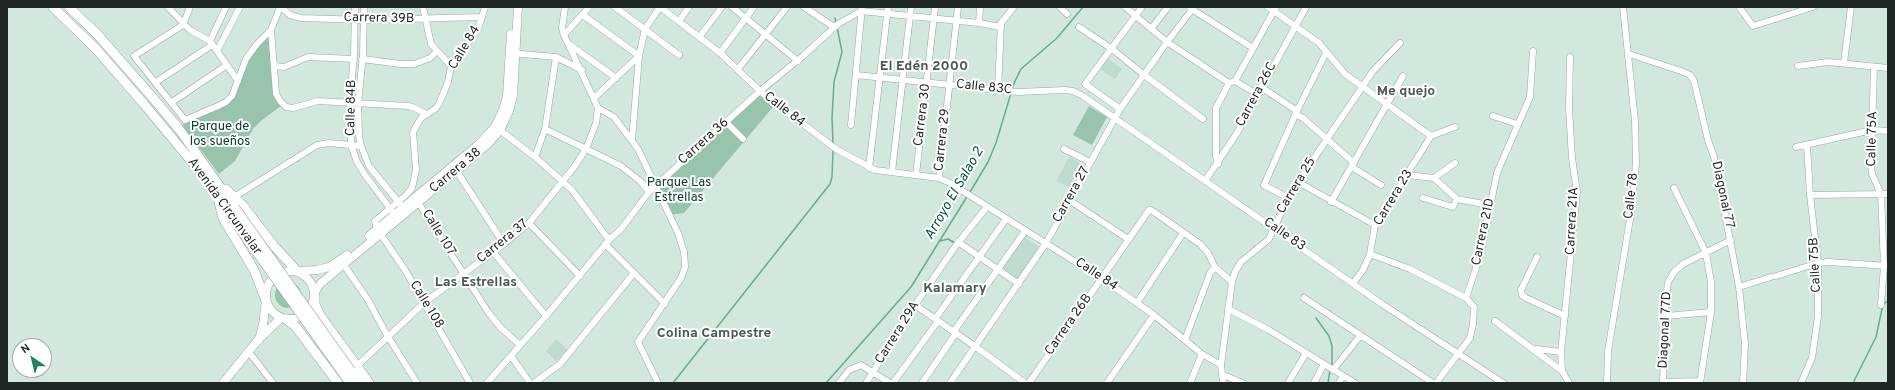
<!DOCTYPE html>
<html>
<head>
<meta charset="utf-8">
<style>
	body { margin:0 }
	#map { position:relative; width:1895px; height:390px; overflow:hidden; background:#d2e8dc; font-family:Overpass,sans-serif }
	canvas { display:block }
	.frame { position:absolute; inset:0; border:8px solid #1f2723; pointer-events:none }
	.north { position:absolute; left:12px; top:338px; width:40px; height:40px; box-sizing:border-box; background:#fff; border:1px solid #a5a9a7; border-radius:50%; rotate:325deg; font-size:11px; font-weight:700; line-height:16px; text-align:center; color:#1f2723 }
	.north::after { content:''; display:block; margin:auto; width:14px; height:18px; background:#1d835d; clip-path:polygon(50% 0,100% 100%,50% 72%,0 100%) }
</style>
</head>
<body>
<div id="map">
<canvas width="1895" height="390"></canvas>
<div class="frame"></div>
<div class="north">N</div>
</div>
<script>
const c = document.querySelector('canvas').getContext('2d');
c.lineJoin = 'round';
function paint(path, color) { c.fillStyle = color; c.fill(path, 'evenodd'); }
const shape = rows => new Path2D(rows.map(r => 'M' + r).join(''));
function stroke(path, color, width, dash) { c.strokeStyle = color; c.lineWidth = width; c.lineCap = dash ? 'butt' : 'round'; c.setLineDash(dash || []); c.stroke(path); }
function drawText(font, color, halo, rows, align = 'center') {
  c.font = font + ' Overpass,sans-serif'; c.lineWidth = 4; c.setLineDash([]); c.textBaseline = 'middle'; c.strokeStyle = halo; c.fillStyle = color; for (const [text, x, y, turn = 0] of rows) {
    c.save(); c.translate(x, y); c.rotate((+turn || 0) * Math.PI / 180); c.textAlign = isNaN(turn) ? turn : align; if (halo) c.strokeText(text, 0, 0); c.fillText(text, 0, 0); c.restore();
  }
}
paint(shape([
	[1108,59,1122,69,1115,79,1100,69],
	[1069,157,1083,164,1081,168,1084,169,1082,174,1078,172,1069,187,1056,181],
	[1024,236,1039,247,1018,279,1001,267],
	[556,339,567,349,556,361,546,351]
]), '#bfdbcd');
paint(shape([
	[269,35,274,95,281,106,262,120,253,129,235,161,219,174,182,125,231,101,248,59],
	[759,95,773,107,684,213,670,215,658,187],
	[1089,106,1107,117,1092,145,1073,135],
	'275 295a13 13 0 1 1 26 0a13 13 0 1 1-26 0Z'
]), '#98c4ae');
stroke(shape([
	[835,18,836,24],
	[1012,89,1015,81,1021,69,1057,38,1083,7],
	[833,144,832,118,834,82,842,52,837,27],
	[970,192,988,162,996,143,1011,93],
	[940,241,948,239,955,243],
	[1316,318,1329,336,1332,346,1332,365],
	[673,383,830,184,832,177,833,150],
	[826,383,911,287,968,195],
	[1328,383,1330,370],
	[1853,383,1876,337,1883,304,1888,301]
]), '#6aab8c', 1.5);
const minor = shape([
	[168,7,190,30,210,41,238,81],
	[190,7,183,25,134,56,185,120,218,106,226,102,232,96,246,59,257,44,271,30,280,7],
	[281,7,290,15,301,18,364,20,482,17],
	[355,7,354,54,350,102,351,145,357,162,365,175,392,211],
	[364,7,363,55,358,103,359,136,361,146,369,166,400,204],
	[423,7,431,44,451,66],
	[615,7,679,55],
	[660,7,720,53,760,91,836,149,875,170,939,178,950,183,1101,278,1154,315,1202,354,1221,365],
	[732,7,798,61],
	[804,7,834,27],
	[1060,7,1067,14],
	[1125,7,1167,42,1229,83,1235,81],
	[1268,7,1319,43,1345,74,1431,136],
	[1739,7,1753,26,1813,7],
	[1190,8,1253,48],
	[583,15,639,56,632,140],
	[679,21,689,7],
	[979,23,980,7],
	[1079,27,1112,49,1143,74,1203,119],
	[1151,29,1168,7],
	[271,30,276,94,281,102,286,107,293,108,318,101,408,106,415,108,426,114],
	[564,35,589,7],
	[700,36,722,7],
	[210,41,226,7],
	[569,44,616,78],
	[217,51,240,7],
	[511,53,556,57,582,70],
	[720,53,754,7],
	[1629,54,1681,71,1690,75,1694,81,1708,140,1714,157,1739,287,1745,344,1743,383],
	[362,59,400,64,414,64,430,58,437,51],
	[1844,63,1851,7],
	[274,66,284,67,308,57,354,59],
	[1798,66,1828,62,1888,68],
	[1874,67,1871,166,1872,174,1881,194,1884,266,1881,305],
	[738,69,787,7],
	[856,75,1018,92,1065,90,1073,91,1083,96,1382,304,1503,383],
	[1235,81,1276,7],
	[1235,81,1257,94],
	[156,82,212,45],
	[1261,87,1297,111],
	[998,90,1001,23,1014,7],
	[594,98,639,56,645,29,660,7],
	[172,102,227,65],
	[598,108,614,117,638,149,678,233,684,252,685,267,681,278,638,342,658,383],
	[1120,109,1085,84,1142,7],
	[1295,114,1303,118,1354,163],
	[1493,116,1517,124],
	[726,122,743,139],
	[851,125,862,7],
	[497,128,535,157,572,190,609,240],
	[545,129,621,166,640,181,649,192],
	[1431,136,1455,127],
	[1796,147,1872,130,1888,131],
	[1064,149,1090,162],
	[535,157,545,129,556,57],
	[1218,164,1216,156,1216,108,1229,83],
	[454,167,504,244],
	[1352,167,1381,185],
	[869,168,888,7],
	[892,172,911,7],
	[916,175,935,7],
	[1407,175,1434,178,1457,199,1489,205],
	[939,178,958,7],
	[1434,178,1455,163],
	[1205,181,1237,133,1306,7],
	[1298,182,1375,225],
	[1674,188,1706,253,1711,282,1711,312,1700,383],
	[1810,195,1888,194],
	[1288,198,1264,185,1297,111,1326,53],
	[1423,198,1453,207,1457,199],
	[231,199,317,145,329,143,361,146],
	[416,199,488,312,501,328,520,345],
	[1069,200,1128,239],
	[1331,202,1403,76],
	[529,223,580,276],
	[958,242,1019,284],
	[605,244,665,304],
	[493,252,546,316],
	[1370,254,1410,269,1466,298],
	[1537,257,1521,290,1522,295,1526,298,1565,316],
	[342,262,368,300,387,335,417,383],
	[1776,276,1818,263,1829,262,1888,266],
	[1353,283,1363,270,1370,254,1375,225,1431,136],
	[1739,287,1771,277],
	[1304,298,1433,383],
	[1137,303,1183,233],
	[915,305,976,347,1025,383],
	[1228,309,1269,330,1355,383],
	[1666,316,1711,312],
	[935,319,1006,219],
	[1495,321,1562,371],
	[954,331,1025,231],
	[1185,340,1210,273,1215,267],
	[1536,349,1561,352],
	[249,352,273,383],
	[511,356,530,383],
	[357,366,425,302,504,244,529,223,575,166,586,149,596,123,598,108,564,35,562,28,565,7],
	[1333,370,1360,336],
	[1223,375,1243,383],
	[1663,382,1700,381],
	[470,383,405,270,377,229,375,221,406,195,412,188,416,170,413,132,421,118,435,109,439,104,448,82,451,66,478,29,485,7],
	[487,383,546,316,609,240,621,229,649,192,760,91,803,56,838,24,861,11,979,23,1001,27],
	[534,383,560,364,634,273],
	[839,383,849,370,861,365,890,383],
	[866,383,915,305,957,244,987,207],
	[893,383,938,321],
	[922,383,956,333],
	[950,383,1046,243,1120,109,1167,42,1194,7],
	[1029,383,1149,210,1151,210,1200,244,1208,253,1215,267,1232,282],
	[1107,383,1154,315],
	[1190,383,1202,354],
	[1223,383,1221,365,1232,282,1235,272,1241,262,1269,239,1288,198,1298,182,1373,71,1400,43],
	[1288,383,1306,353],
	[1314,383,1324,364],
	[1339,383,1343,376],
	[1436,383,1470,338,1473,324,1474,307,1466,298,1480,256,1497,173,1530,97,1533,51],
	[1569,383,1562,371,1561,352,1577,192,1572,158,1569,108,1570,57],
	[1607,383,1608,351,1631,213,1636,164,1635,121,1623,7],
	[1663,383,1666,300,1668,282,1674,272,1683,264,1731,240],
	[1801,383,1812,358,1818,316,1818,263,1810,195,1807,145]
]);
const major = shape([
	[369,236,478,145,495,127,503,110,507,96,511,34],
	'266 295a24 24 0 1 1 48 0a24 24 0 1 1-48 0Z',
	[297,271,317,270,329,267,347,255],
	[315,292,320,284,456,171,488,144,500,130,509,111,513,95,518,7],
	[259,340,263,325,266,301],
	[223,383,258,340,281,318]
]);
const highway = shape([
	[53,7,97,50,144,104,202,174,229,213],
	[69,7,98,35,153,98,179,129,235,208],
	[226,189,244,207,274,246,297,271],
	[219,202,223,218,254,270,266,301],
	[315,296,315,304,319,314,369,383],
	[286,319,296,327,338,383],
	[351,371,361,383],
	[345,376,350,383]
]);
stroke(minor, '#95aa9f', 7);
stroke(major, '#95aa9f', 9);
stroke(highway, '#95aa9f', 10);
stroke(minor, '#fff', 6);
stroke(major, '#fff', 8);
stroke(highway, '#fff', 9);
const highwayBridge = shape([
	[235,208,351,371],
	[229,213,345,376]
]);
stroke(highwayBridge, '#95aa9f', 10, []);
stroke(highwayBridge, '#fff', 9);
drawText('13px', '#1f2723', '#fff', [
	["Carrera 39B",379,19,1],
	["Calle 84",465,48,-59],
	["Calle 83C",984,88,6],
	["Carrera 26C",1257,95,-62],
	["Calle 84B",352,108,-89],
	["Calle 84",784,110,38],
	["Carrera 30",923,115,-83],
	["Calle 75A",1873,139,-89],
	["Carrera 29",943,140,-84],
	["Carrera 36",704,142,-42],
	["Carrera 38",456,171,-40],
	["Carrera 25",1297,186,-59],
	["Carrera 27",1072,195,-61],
	["Diagonal 77",1722,195,78],
	["Calle 78",1632,196,-84],
	["Carrera 23",1394,198,-59],
	["Avenida Circunvalar",224,207,54],
	["Carrera 21A",1573,221,-87],
	["Carrera 21D",1484,232,-78],
	["Calle 107",438,233,58],
	["Calle 83",1284,235,35],
	["Carrera 37",503,242,-39],
	["Calle 75B",1816,265,-93],
	["Calle 84",1096,275,34],
	["Calle 108",426,305,59],
	["Carrera 26B",1069,325,-55],
	["Diagonal 77D",1666,330,-87],
	["Carrera 29A",898,333,-58]
]);
drawText('13px', '#08402b', '#fff', [
	["Parque de",220,127],
	["los sueños",220,142],
	["Parque Las",679,183],
	["Estrellas",679,198]
]);
drawText('bold 14px', '#485a51', '#fff', [
	["El Edén 2000",924,67],
	["Me quejo",1406,92],
	["Las Estrellas",476,283],
	["Kalamary",955,289],
	["Colina Campestre",714,334]
]);
drawText('italic 14px', '#01593d', '#fff', [
	["Arroyo El Salao 2",955,194,-60]
]);
</script>
</body>
</html>
